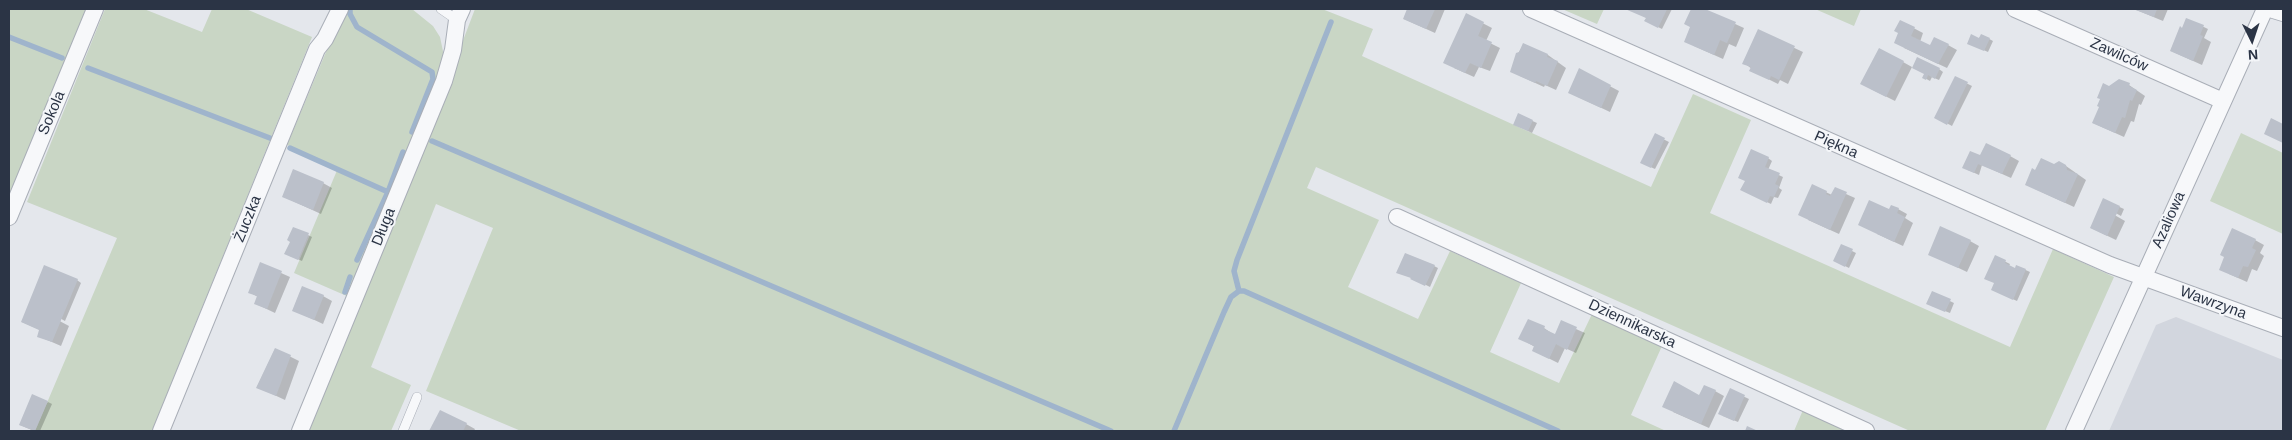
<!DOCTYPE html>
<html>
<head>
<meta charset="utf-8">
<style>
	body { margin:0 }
	#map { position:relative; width:2292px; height:440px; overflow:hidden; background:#e4e7ec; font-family:Helvetica,sans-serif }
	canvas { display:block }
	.frame { position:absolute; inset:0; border:10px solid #2b3445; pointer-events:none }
	.north { position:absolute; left:2227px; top:15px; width:50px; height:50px; -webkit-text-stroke:4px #f4f6f9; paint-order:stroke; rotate:176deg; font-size:14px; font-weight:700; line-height:20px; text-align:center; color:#2b3445 }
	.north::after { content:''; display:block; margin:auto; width:18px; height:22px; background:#2b3445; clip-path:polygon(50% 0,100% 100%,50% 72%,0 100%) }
</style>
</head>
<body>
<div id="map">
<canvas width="2292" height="440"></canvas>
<div class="frame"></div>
<div class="north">N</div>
</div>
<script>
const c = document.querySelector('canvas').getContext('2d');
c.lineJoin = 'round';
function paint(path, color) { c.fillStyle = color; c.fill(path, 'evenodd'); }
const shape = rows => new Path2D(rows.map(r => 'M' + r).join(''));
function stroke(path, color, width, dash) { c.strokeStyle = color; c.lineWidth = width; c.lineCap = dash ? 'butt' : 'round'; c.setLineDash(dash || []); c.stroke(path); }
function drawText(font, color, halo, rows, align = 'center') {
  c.font = font + ' Helvetica,sans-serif'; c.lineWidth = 4; c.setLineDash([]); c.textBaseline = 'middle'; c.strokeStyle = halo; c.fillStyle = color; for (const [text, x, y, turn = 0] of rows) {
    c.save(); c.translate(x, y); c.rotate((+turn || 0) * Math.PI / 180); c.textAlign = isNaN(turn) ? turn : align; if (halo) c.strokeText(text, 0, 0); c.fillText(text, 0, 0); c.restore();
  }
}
paint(shape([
	[2176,317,2283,360,2283,431,2109,431,2156,325]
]), '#d2d6de');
paint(shape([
	[9,9,90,9,9,204],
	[105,9,144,9,202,32,212,9,246,9,312,37,152,431,35,431,117,238,27,202],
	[344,9,412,9,433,26,440,37,444,56,442,75,349,297,294,273,338,168,287,145],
	[475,9,1322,9,1373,29,1362,56,1651,187,1693,94,1751,120,1710,213,2010,347,2053,249,2114,277,2045,431,1910,431,1316,167,1307,188,1379,220,1348,287,1418,319,1450,251,1521,283,1490,352,1559,383,1592,314,1662,346,1631,415,1666,431,521,431,426,391,493,228,436,204,371,367,411,385,391,431,308,431,406,190],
	[1562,9,1604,9,1597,24],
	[1815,9,1861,9,1854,26],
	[2241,133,2283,153,2283,234,2210,201],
	[1803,410,1850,431,1794,431]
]), '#c9d6c5');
paint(shape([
	[1408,9,1445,9,1435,33,1404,19],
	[1628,9,1672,9,1662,29,1650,23,1647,18],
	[1692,9,1702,9,1744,28,1736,47,1729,44,1723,59,1694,46,1691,27,1686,24],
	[2134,9,2168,9,2163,21],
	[1467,15,1492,28,1486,41,1500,48,1490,71,1479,67,1474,77,1454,68],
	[2187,19,2208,29,2204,38,2211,42,2202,65,2171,51],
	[1900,21,1923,33,1920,42,1931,47,1948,45,1957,50,1947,68,1904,48,1899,33],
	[1758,31,1803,52,1788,84,1780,80,1778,84,1760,75,1744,63],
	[1982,35,1993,41,1988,52,1972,45],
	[1524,44,1548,55,1566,68,1556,90,1545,85,1544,87,1520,76,1515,58],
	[1903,62,1912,67,1895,101,1871,89],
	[1939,69,1943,72,1939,80,1932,77,1930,81,1923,77,1925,73],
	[1956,78,1972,86,1952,126,1935,117],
	[1602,82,1619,91,1610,112,1578,97],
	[2129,85,2145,96,2141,105,2139,104,2134,122,2131,121,2124,137,2093,123,2109,88],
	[1519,115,1537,123,1532,133,1518,126],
	[1655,135,1669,142,1655,169,1646,165],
	[2010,156,2019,161,2011,178,1982,165,1979,175,1968,170,1981,157],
	[1768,158,1772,161,1768,170,1783,177,1779,188,1782,190,1778,198,1774,197,1771,204,1746,192,1746,181],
	[2054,165,2066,166,2086,180,2074,207,2035,189,2036,171],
	[323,183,332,188,321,214,284,197],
	[1813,186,1832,195,1846,194,1855,198,1839,234,1808,220],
	[2104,200,2124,209,2121,216,2112,211,2111,213,2125,221,2116,240,2091,228],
	[1898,209,1907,214,1905,218,1913,223,1903,246,1877,234,1890,211],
	[308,235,312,237,302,261,290,256,291,241],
	[2255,240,2264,245,2260,253,2264,256,2257,271,2252,269,2247,282,2229,274],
	[1970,241,1979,246,1967,272,1929,254],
	[1852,251,1856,253,1849,268,1835,261],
	[1996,257,2010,264,2009,266,2015,270,2017,266,2030,272,2017,301,1997,292],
	[261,264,290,277,275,313,256,304,258,297,249,292],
	[1434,266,1438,268,1430,287,1398,271],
	[77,280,81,283,65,321,56,316,54,318,69,326,61,346,38,336,40,330,22,322],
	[1933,293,1954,303,1950,313,1932,306],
	[323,296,332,301,323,324,293,310],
	[1544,328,1556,336,1576,329,1585,333,1576,353,1565,348,1558,363,1542,355,1535,347,1528,343],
	[275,349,299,361,285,400,257,387],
	[1675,383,1700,397,1715,391,1724,396,1709,428,1673,412],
	[1730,390,1749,399,1738,422,1723,416],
	[48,402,52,404,40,431,34,431,20,425],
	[434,423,466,424,475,429,474,431,431,431]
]), '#0003');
stroke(shape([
	[350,9,350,14,357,27,432,72,433,79,412,132],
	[9,37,62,58],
	[88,68,275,140],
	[432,141,1111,431],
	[290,148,388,192],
	[357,260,388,192,403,152],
	[1239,291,1234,271,1237,260,1331,22],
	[345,292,350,277],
	[1174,431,1224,312,1231,297,1239,291,1244,291,1558,431]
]), '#9fb4cc', 5.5);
paint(shape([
	[1407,9,1435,9,1426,29,1403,19],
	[1625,9,1667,9,1658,28,1644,21,1646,18],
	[1691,9,1705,9,1736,22,1727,43,1720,40,1714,55,1684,42,1690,27,1684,24],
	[2133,9,2157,9,2154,17],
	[1466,13,1484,22,1478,36,1492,42,1481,68,1470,63,1465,73,1443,63],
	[2186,18,2204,25,2200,35,2203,36,2193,61,2170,51,2180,26,2182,28],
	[1900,20,1915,27,1911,36,1930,45,1934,37,1949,44,1938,64,1894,43,1898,33,1894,31],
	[1758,29,1795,46,1779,80,1771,76,1769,80,1749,71,1751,67,1742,64],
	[1971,34,1979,38,1981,34,1990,38,1984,51,1967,44],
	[1523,43,1548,54,1547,57,1558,61,1547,86,1536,81,1535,83,1510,72,1516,53,1519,52],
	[1879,48,1904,61,1886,97,1860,84],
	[1917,57,1940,68,1935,79,1928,75,1926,80,1922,78,1924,74,1912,68],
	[1579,68,1611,85,1601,108,1568,93],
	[1955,76,1968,82,1947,125,1934,118],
	[2119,79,2130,83,2129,86,2137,90,2132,101,2130,100,2125,118,2122,117,2115,133,2092,123,2099,107,2097,106,2100,99,2097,98,2103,83,2109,86],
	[1518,113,1533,120,1528,131,1513,125],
	[2271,118,2283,124,2283,143,2264,134],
	[1655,133,1665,138,1651,168,1640,163],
	[1986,143,2011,155,2002,174,1978,164,1974,173,1962,168,1970,151,1980,155],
	[1751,149,1769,157,1765,167,1780,173,1775,184,1779,186,1774,197,1770,196,1767,203,1740,190,1745,181,1738,178],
	[2041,158,2054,164,2059,161,2066,165,2067,170,2078,174,2065,203,2025,185,2032,168,2035,170],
	[293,169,324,182,313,210,282,197],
	[1812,184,1827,191,1826,194,1830,196,1835,187,1847,192,1830,230,1798,215],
	[2103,198,2120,206,2107,236,2090,228],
	[1869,200,1889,209,1891,205,1899,208,1897,213,1905,217,1894,242,1858,225],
	[1940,226,1971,240,1958,268,1928,255],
	[293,227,309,233,298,260,284,254,290,242,287,240],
	[2232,228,2256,239,2252,248,2256,250,2248,267,2243,266,2238,278,2219,270,2224,257,2220,255],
	[1841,244,1853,249,1845,267,1833,261],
	[1405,253,1435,265,1425,286,1410,279,1411,278,1396,273],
	[1995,255,2006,260,2005,263,2015,268,2016,265,2026,269,2013,300,1991,290,1994,283,1984,279],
	[260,262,282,271,267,309,254,304,257,296,248,293],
	[44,265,78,279,52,342,37,337,39,330,21,322],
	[302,286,324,295,314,320,292,311],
	[1932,291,1951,299,1945,312,1926,304],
	[1528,319,1545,326,1544,329,1555,334,1561,320,1577,327,1567,350,1556,344,1549,359,1532,351,1534,346,1518,339],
	[275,348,291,355,276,396,256,388],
	[1674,381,1699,395,1704,385,1716,390,1701,424,1662,407],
	[1730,388,1745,395,1734,421,1718,414],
	[32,394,48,401,35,431,19,425],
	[440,410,467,423,463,431,429,431],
	[1747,426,1758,431,1745,431]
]), '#bbc0ca');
const service = shape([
	[441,9,457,20],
	[403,431,417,397]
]);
const minor = shape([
	[1531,9,2110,265,2283,328],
	[2015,9,2223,101],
	[2270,9,2283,13],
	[9,217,95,9],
	[1397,217,1866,431],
	[161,431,317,49,325,39,340,9],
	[300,431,444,81,453,50,457,20,462,9],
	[2074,431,2265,9]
]);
stroke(service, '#a9aeb7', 10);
stroke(minor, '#a9aeb7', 18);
stroke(service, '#f7f8fa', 9);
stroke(minor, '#f7f8fa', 16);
drawText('15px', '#2b3445', '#f4f6f9', [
	["Zawilców",2119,55,24],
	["Sokola",52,113,-67],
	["Piękna",1836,145,24],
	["Żuczka",248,219,-68],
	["Azaliowa",2169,220,-66],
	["Długa",384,227,-68],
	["Wawrzyna",2213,303,20],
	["Dziennikarska",1632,324,25]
]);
</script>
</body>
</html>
